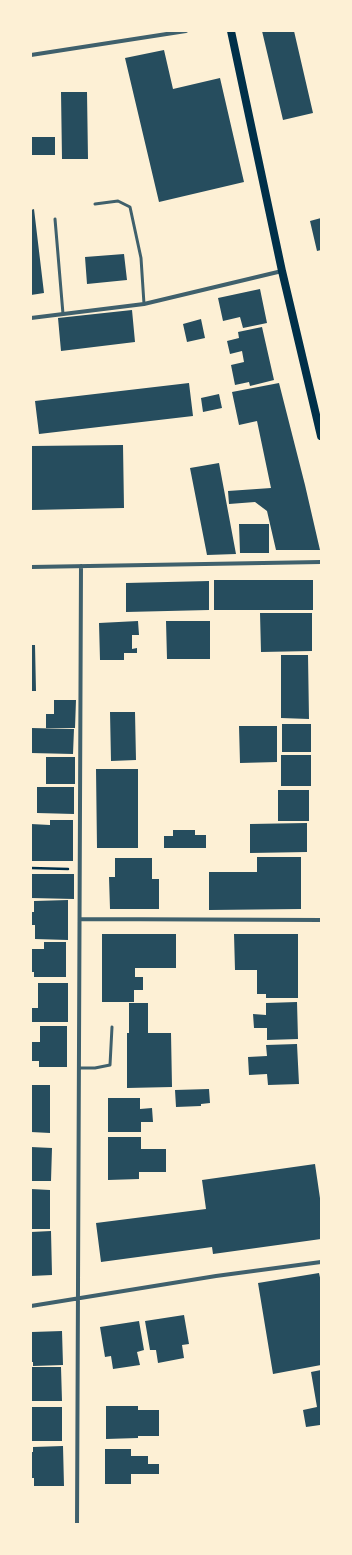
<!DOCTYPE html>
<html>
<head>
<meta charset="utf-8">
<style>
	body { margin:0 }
	#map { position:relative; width:352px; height:1555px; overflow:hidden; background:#fdf0d5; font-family:Overpass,sans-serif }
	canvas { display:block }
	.frame { position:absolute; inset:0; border:32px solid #fdf0d5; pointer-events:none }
</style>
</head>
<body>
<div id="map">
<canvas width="352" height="1555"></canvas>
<div class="frame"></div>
</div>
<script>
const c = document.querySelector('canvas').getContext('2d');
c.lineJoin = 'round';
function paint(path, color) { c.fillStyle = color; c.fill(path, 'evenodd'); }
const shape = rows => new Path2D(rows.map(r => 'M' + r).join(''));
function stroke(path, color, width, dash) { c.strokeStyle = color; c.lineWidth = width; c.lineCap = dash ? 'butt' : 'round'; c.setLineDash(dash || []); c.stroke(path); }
paint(shape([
	[262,31,294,31,313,113,283,120],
	[164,50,173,89,220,78,244,182,159,202,125,58],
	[61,92,87,92,88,159,62,159],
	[31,137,55,137,55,155,31,155],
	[34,209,44,293,31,295,31,210],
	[321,218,321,250,317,251,310,221],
	[124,254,127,280,87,284,85,257],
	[260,289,267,323,243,328,240,317,223,321,218,298],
	[132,310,135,342,61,351,58,318],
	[201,319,205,338,187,342,183,324],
	[262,327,274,380,250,386,249,382,235,385,231,365,244,362,242,351,230,354,227,341,239,338,238,332],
	[189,383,193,416,39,434,35,401],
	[279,383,305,485,320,550,276,550,267,511,255,502,229,504,228,491,271,488,257,421,239,425,232,392],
	[219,394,222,408,203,412,201,398],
	[123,445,124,508,32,510,31,446],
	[219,463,236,554,207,555,190,468],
	[239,524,269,524,269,553,240,553],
	[214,580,313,580,313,610,214,610],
	[209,581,209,610,126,612,126,583],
	[260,613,312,613,312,651,261,652],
	[138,621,139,635,132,635,132,649,137,648,137,653,124,653,124,660,100,660,99,623],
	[166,621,210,621,210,659,167,659],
	[31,645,35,645,36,691,31,691],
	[281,655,308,655,309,719,281,718],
	[54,700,76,700,75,728,46,728,46,714,54,714],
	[110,712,135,712,136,760,111,761],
	[282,724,311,724,311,752,282,752],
	[239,726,277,726,277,762,240,763],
	[31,728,74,729,73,754,31,753],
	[281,755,311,755,311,786,281,786],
	[46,757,75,757,75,784,46,784],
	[96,769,138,769,138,848,97,848],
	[37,787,74,787,74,814,37,813],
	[278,790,309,790,309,821,278,821],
	[50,820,73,820,73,861,31,861,31,824,50,825],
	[307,823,307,852,250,853,250,824],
	[173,830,195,830,195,835,206,835,206,848,164,848,164,836,173,836],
	[257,857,301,857,301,909,209,910,209,872,257,872],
	[115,858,152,858,152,879,159,879,159,909,110,909,109,877,115,877],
	[31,874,74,874,74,899,31,898],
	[68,900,68,940,35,939,35,925,31,925,31,912,34,912,34,901],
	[102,934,176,934,176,968,135,968,135,977,143,977,143,990,134,990,134,1002,102,1002],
	[234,934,298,934,298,998,266,998,266,994,257,994,257,970,235,970],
	[44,942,66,942,66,977,34,977,34,972,31,972,31,949,44,949],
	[38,983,68,983,68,1022,31,1022,31,1008,38,1008],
	[297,1002,298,1039,267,1040,267,1028,254,1028,253,1014,266,1015,266,1003],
	[129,1003,148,1003,148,1033,171,1033,172,1087,127,1088,127,1033,129,1033],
	[40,1026,67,1026,67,1067,39,1067,39,1061,31,1061,31,1042,40,1042],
	[297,1044,299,1084,268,1085,267,1074,249,1075,248,1057,267,1056,266,1045],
	[31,1085,50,1085,50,1133,31,1132],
	[209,1089,210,1103,201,1104,201,1106,176,1107,175,1090],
	[108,1098,140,1098,140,1109,152,1108,153,1122,141,1122,141,1132,108,1132],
	[108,1137,141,1137,141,1149,166,1149,166,1172,139,1172,139,1179,108,1180],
	[31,1147,52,1148,51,1181,31,1181],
	[315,1164,321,1205,321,1239,213,1254,212,1247,101,1262,96,1223,206,1209,202,1180],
	[31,1189,50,1190,50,1229,31,1229],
	[51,1231,52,1275,31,1276,31,1232],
	[319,1273,321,1282,321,1365,273,1374,258,1283],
	[184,1315,189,1344,182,1345,184,1358,158,1363,156,1350,150,1350,145,1321],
	[139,1321,144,1350,137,1352,140,1365,113,1369,111,1356,105,1357,100,1327],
	[62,1331,63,1365,33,1366,33,1362,31,1362,32,1332],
	[32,1367,61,1367,62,1401,32,1401],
	[321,1370,321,1428,320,1425,306,1427,303,1410,317,1407,311,1372],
	[106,1406,138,1406,138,1410,159,1410,159,1436,138,1436,138,1438,106,1439],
	[32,1407,62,1407,62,1441,32,1441],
	[63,1446,64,1486,34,1486,34,1478,31,1478,31,1452,33,1452,33,1447],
	[105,1449,131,1449,131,1456,148,1456,148,1464,159,1464,159,1474,131,1474,131,1484,105,1484]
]), '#264d5e');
stroke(shape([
	[31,868,68,869]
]), '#003049', 2.5);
stroke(shape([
	[95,204,118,201,130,207,141,258,144,304],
	[55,219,63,314],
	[79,1068,95,1068,110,1065,112,1027]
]), '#3f606c', 3);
stroke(shape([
	[31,55,186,31],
	[31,318,144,304,282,271],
	[31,567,321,562],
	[80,919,321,920],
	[31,1306,216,1276,321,1262],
	[77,1524,81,566]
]), '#3f606c', 4);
stroke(shape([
	[231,31,282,271,321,436]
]), '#003049', 8);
</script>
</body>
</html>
